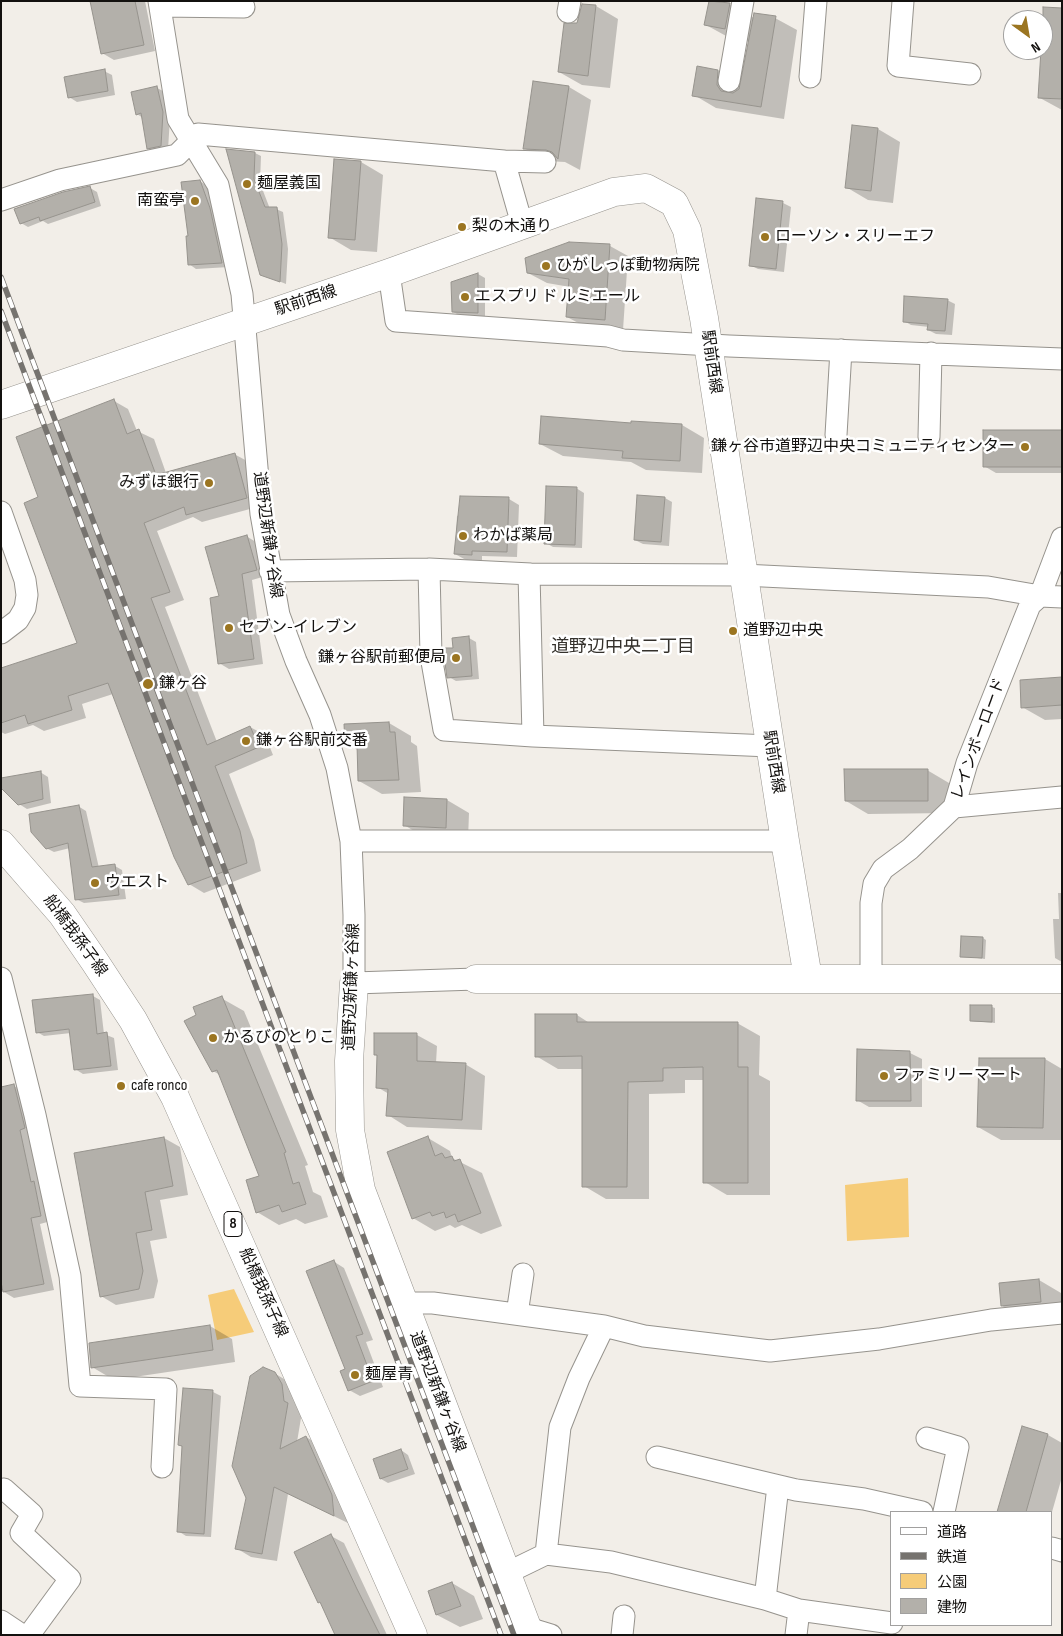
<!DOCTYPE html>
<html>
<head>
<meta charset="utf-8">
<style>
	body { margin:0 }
	#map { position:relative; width:1063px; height:1636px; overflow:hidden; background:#f2eee8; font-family:"Sofia Sans Condensed","Noto Sans JP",sans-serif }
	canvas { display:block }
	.frame { position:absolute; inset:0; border:2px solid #13110f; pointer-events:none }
	.legend { position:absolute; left:890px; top:1511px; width:162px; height:115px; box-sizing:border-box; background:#fff; border:1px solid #a1a09f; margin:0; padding:6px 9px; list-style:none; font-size:15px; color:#13110f }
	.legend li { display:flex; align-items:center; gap:10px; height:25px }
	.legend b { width:25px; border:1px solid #a1a09f }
	.north { position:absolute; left:1003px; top:10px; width:50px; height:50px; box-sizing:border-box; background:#fff; border:1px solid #a1a09f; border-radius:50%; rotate:148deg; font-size:14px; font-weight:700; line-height:20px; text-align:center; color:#13110f }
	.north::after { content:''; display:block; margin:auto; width:18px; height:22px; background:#9b7521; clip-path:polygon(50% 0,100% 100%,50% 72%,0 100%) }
</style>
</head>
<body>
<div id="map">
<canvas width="1063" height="1636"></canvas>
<div class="frame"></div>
<ul class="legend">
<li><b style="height:6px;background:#fff"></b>道路</li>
<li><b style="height:6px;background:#76736f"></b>鉄道</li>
<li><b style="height:14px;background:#f6cc79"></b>公園</li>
<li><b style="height:14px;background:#b3b0aa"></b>建物</li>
</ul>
<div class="north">N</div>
</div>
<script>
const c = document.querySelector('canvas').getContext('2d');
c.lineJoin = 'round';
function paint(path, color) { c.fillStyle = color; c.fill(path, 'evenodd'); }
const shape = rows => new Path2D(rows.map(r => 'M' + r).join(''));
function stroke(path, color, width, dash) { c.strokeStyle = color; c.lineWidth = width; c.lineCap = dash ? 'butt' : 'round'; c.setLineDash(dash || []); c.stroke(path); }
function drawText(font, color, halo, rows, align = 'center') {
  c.font = font + ' "Sofia Sans Condensed","Noto Sans JP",sans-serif'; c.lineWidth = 5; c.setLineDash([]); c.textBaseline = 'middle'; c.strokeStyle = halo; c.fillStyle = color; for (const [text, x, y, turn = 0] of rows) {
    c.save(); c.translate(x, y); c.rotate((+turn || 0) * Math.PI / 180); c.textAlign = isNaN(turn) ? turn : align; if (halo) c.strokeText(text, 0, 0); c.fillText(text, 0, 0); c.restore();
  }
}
paint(shape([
	[908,1178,909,1237,847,1241,845,1185],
	[234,1289,254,1332,217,1340,208,1295]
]), '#f6cc79');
paint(shape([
	[91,1,145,1,155,51,114,60,102,53],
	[710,1,729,4,754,18,775,18,797,30,784,119,716,108,694,95,718,71,742,85,750,42,728,37,706,25],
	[596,6,618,19,610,88,582,85,559,72,577,24],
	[1062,9,1062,110,1040,98,1043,31],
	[104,71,112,75,115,95,77,102,69,97],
	[534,82,569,87,591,100,580,170,565,162,546,161,524,148],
	[157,88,165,92,170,117,168,150,156,152,148,148,143,118,137,114],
	[853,126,878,129,900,142,893,203,868,200,846,187],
	[227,150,255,153,261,156,260,183,270,209,276,209,283,212,288,249,286,284,261,274],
	[361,162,383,175,377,252,351,250,329,237],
	[200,181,207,186,229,267,196,269,189,264,190,237],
	[90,188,97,192,101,206,48,224,43,221,28,227,21,223],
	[758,200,783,203,791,207,784,272,758,269,750,265],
	[610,246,628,256,623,330,586,327,567,317,570,287,547,283,528,273],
	[478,274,485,278,485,316,461,316,453,312,452,283],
	[947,300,955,304,952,335,936,334,928,330,929,327,911,325,904,321],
	[114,401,128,409,137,431,154,439,166,473,234,454,249,462,261,506,202,522,193,517,157,531,184,600,165,607,217,742,250,727,265,735,273,755,229,774,254,840,261,871,204,893,189,884,113,694,82,704,86,718,44,731,33,725,5,734,1,732,1,669,79,644,39,498],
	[632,422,682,425,704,438,702,473,646,470,631,462,563,456,540,444,632,424],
	[1062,431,1062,473,996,473,984,466],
	[576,488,584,493,582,548,553,547,546,543],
	[665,498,672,502,669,546,643,544,635,540],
	[509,499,519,505,517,557,482,556,482,561,466,560,455,554,457,516],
	[246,536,256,542,266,576,252,580,263,664,229,669,219,663,221,597],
	[469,638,476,642,479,679,456,681,449,677,454,649],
	[1062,679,1062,719,1045,720,1022,707],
	[389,723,411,736,411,742,417,746,421,792,382,794,359,781,359,751,346,743],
	[927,770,949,783,949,813,868,814,846,801],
	[40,772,48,777,51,803,27,809,19,804],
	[447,800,469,813,468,840,426,838,404,825],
	[78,806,86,811,99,868,115,866,122,870,126,899,84,903,76,899,70,848,54,852,46,848],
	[1058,893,1062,893,1062,962,1055,958,1053,919,1059,919],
	[983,938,986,940,985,959,961,956],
	[93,996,100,1000,104,1034,114,1038,118,1070,83,1074,75,1069,71,1033,44,1036,37,1032],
	[221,998,244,1011,308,1165,305,1166,313,1192,321,1196,328,1217,305,1224,296,1219,279,1225,257,1212,260,1177,220,1075,213,1071,197,1015],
	[992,1007,995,1008,995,1023,971,1021],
	[577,1015,591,1024,737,1023,760,1036,759,1075,770,1081,770,1195,727,1195,705,1182,705,1080,685,1080,685,1093,649,1094,649,1199,606,1199,584,1186,584,1069,558,1069,536,1056],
	[417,1035,437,1046,436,1063,465,1064,485,1076,482,1130,407,1127,388,1115,389,1094,377,1087,378,1056,375,1055],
	[858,1051,910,1053,922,1059,922,1107,869,1107,857,1100],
	[1045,1059,1062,1069,1062,1140,1001,1140,978,1127],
	[14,1086,24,1091,51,1221,40,1224,54,1290,14,1298,4,1292],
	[164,1138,180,1147,188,1195,160,1200,167,1238,150,1241,158,1281,154,1298,116,1305,101,1296,76,1154],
	[428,1138,450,1151,452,1158,482,1173,502,1226,481,1234,462,1225,455,1228,450,1225,435,1231,413,1218],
	[333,1261,344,1268,373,1340,366,1342,383,1387,360,1396,349,1390],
	[1039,1280,1061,1293,1062,1315,1025,1318,1002,1306],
	[210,1326,232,1339,235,1362,114,1380,92,1367],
	[274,1373,289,1382,296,1393,298,1410,302,1412,297,1442,306,1437,320,1445,346,1504,348,1523,288,1494,277,1561,251,1557,236,1548],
	[184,1389,213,1392,221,1396,211,1537,186,1536,178,1531,183,1447,179,1445],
	[1023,1428,1048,1435,1062,1443,1062,1477,1052,1512,999,1512],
	[401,1450,408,1455,415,1474,388,1483,381,1479],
	[331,1536,344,1543,387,1635,337,1635],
	[452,1583,474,1596,483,1619,460,1627,437,1615,429,1592]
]), '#0003');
const building = shape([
	[90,1,135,1,144,45,101,54,90,1],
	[709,1,730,3,725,29,704,25,709,1],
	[582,4,596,5,588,76,558,72,564,23,577,23,582,4],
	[1043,7,1062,8,1062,99,1038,98,1041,50,1043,50,1043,7],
	[754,13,776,16,761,107,692,96,697,66,718,70,717,85,721,91,733,93,739,89,754,13],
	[105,69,108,91,68,98,64,77,105,69],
	[533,81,569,86,558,159,552,152,546,150,523,149,533,81],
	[157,86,163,112,161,146,147,149,141,113,136,115,131,92,157,86],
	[852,125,878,128,871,191,845,188,852,125],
	[226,149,255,152,254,179,265,207,277,207,282,244,280,282,260,275,226,149],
	[334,159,361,161,355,240,328,238,334,159],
	[200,180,210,208,222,263,188,265,186,236,188,236,181,182,200,180],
	[90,186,95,202,40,221,39,217,20,224,14,209,63,192,90,186],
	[756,198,783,201,776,269,749,266,756,198],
	[569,242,610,244,605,320,566,317,569,279,527,273,525,258,569,242],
	[478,273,478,313,452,312,451,282,478,273],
	[904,296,948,299,945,331,927,330,928,324,903,322,904,296],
	[114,399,127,434,139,429,156,475,235,453,247,498,186,515,184,507,144,523,170,592,151,598,207,745,250,726,259,747,215,766,240,831,247,863,188,885,174,857,108,683,68,696,72,710,28,724,25,715,1,723,1,668,77,643,24,503,38,497,16,437,114,399],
	[541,416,631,423,631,421,682,424,680,461,622,458,623,451,539,444,541,416],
	[983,430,1062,430,1062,467,983,467,983,430],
	[546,486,577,487,575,545,544,544,546,486],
	[637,495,665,497,661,542,634,540,637,495],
	[460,496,509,497,507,552,472,551,472,555,454,554,460,496],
	[247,535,257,570,242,574,254,659,218,664,210,598,219,596,205,547,247,535],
	[469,636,472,676,447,678,443,648,453,648,452,638,469,636],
	[1062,677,1062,705,1021,708,1020,680,1062,677],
	[389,722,390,732,395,732,399,780,358,781,357,744,345,744,344,724,389,722],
	[844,769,928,769,928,801,845,801,844,769],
	[41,771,43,799,18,805,1,788,1,778,41,771],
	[404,797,447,799,446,828,403,826,404,797],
	[79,805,92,867,115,864,119,895,75,900,68,843,46,849,31,832,29,814,79,805],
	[961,936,983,937,982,958,960,957,961,936],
	[93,994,97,1034,107,1032,111,1066,74,1070,69,1029,36,1033,32,1000,93,994],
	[222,996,286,1152,284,1153,293,1184,299,1182,306,1204,282,1212,279,1205,256,1213,246,1180,259,1176,217,1070,212,1072,184,1021,196,1015,193,1007,222,996],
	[970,1005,992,1005,992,1022,970,1021,970,1005],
	[535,1014,577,1014,577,1022,738,1022,738,1067,748,1067,748,1183,703,1183,703,1067,663,1068,663,1081,628,1082,627,1187,582,1187,582,1056,535,1057,535,1014],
	[374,1033,417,1033,417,1061,466,1063,462,1120,386,1116,388,1089,376,1088,377,1055,374,1055,374,1033],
	[857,1049,910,1051,911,1101,856,1101,857,1049],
	[979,1058,1045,1058,1043,1128,977,1127,979,1058],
	[14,1084,25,1128,20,1130,31,1182,34,1181,41,1216,31,1218,44,1284,3,1292,1,1282,1,1087,14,1084],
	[428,1136,435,1156,442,1153,445,1158,452,1156,454,1161,460,1159,481,1213,458,1222,455,1214,446,1218,444,1212,432,1216,430,1212,412,1219,387,1152,428,1136],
	[164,1137,173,1186,145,1192,152,1230,136,1233,143,1271,139,1289,100,1297,74,1153,164,1137],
	[334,1260,363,1334,356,1336,373,1381,348,1391,340,1371,345,1369,306,1271,334,1260],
	[1039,1279,1041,1302,1001,1306,999,1283,1039,1279],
	[210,1325,213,1350,91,1368,89,1343,210,1325],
	[263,1367,275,1372,282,1384,284,1401,288,1403,280,1449,306,1436,332,1495,334,1516,274,1487,262,1554,235,1549,246,1498,232,1466,250,1376,263,1367],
	[183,1388,213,1390,204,1534,177,1532,182,1446,178,1445,183,1388],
	[1022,1426,1048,1434,1026,1512,997,1512,1022,1426],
	[401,1449,408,1469,380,1479,373,1459,401,1449],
	[331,1534,357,1589,380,1635,335,1635,320,1602,318,1603,294,1552,331,1534],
	[452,1582,461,1606,436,1615,428,1591,452,1582]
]);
paint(building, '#b3b0aa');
stroke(building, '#96938d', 1);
const street = shape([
	[159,1,178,119,218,185,242,294,261,514,279,615,296,661,320,715,337,768,351,841,354,915,354,983,476,979],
	[903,1,898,66,970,74],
	[160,6,244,7],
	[568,12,570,1],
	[810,77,816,1],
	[729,81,743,1],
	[504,161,545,162],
	[1,200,60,180,177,155,198,134,504,161,522,224],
	[389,273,396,321,608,336,623,340,729,346,1062,359],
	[836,435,841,350],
	[929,437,931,353],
	[1,512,25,580,27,595,25,608,18,620,1,633],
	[429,569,431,656,444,730,533,736,529,574],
	[270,571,429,569,531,574,743,575,988,587,1040,596,1062,597],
	[533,736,770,746],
	[954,807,1062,797],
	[351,841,785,841],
	[1,978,35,1115,70,1276,80,1386,166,1389,162,1467],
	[871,978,871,903,874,884,883,869,910,849,954,807,967,763,1018,635,1030,605,1040,596,1062,538],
	[403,1303,433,1303,604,1326,644,1336,770,1351,879,1339,991,1320,1062,1313],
	[517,1314,523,1274],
	[927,1438,958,1447,944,1512],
	[657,1457,796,1490,864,1499,922,1512],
	[4,1489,32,1514,21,1533,70,1579,29,1635],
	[1052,1548,1062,1551],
	[546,1554,560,1427,579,1378,604,1326],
	[507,1573,546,1554,611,1562,765,1599,799,1610,892,1623],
	[765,1599,778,1486],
	[1,1621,22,1635],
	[528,1628,551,1635],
	[622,1635,624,1616],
	[796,1635,799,1610]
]);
const secondary = shape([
	[1,405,389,273,614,192,646,188,674,203,687,230,704,318,785,841,808,978],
	[476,979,1062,979],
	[354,983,349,1061,350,1130,361,1190,530,1635]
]);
const primary = shape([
	[1,844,62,914,95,962,133,1020,175,1097,413,1635]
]);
stroke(street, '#96938d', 23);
stroke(secondary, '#96938d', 29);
stroke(primary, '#96938d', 29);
stroke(street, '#fff', 21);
stroke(secondary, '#fff', 28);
stroke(primary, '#fff', 28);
const rail = shape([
	[1,277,514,1635],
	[1,311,501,1635]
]);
stroke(rail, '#76736f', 5.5);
stroke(rail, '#fff', 4, [11]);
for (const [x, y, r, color] of [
	[247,184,5,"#9b7521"],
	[195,201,5,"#9b7521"],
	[462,227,5,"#9b7521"],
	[765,237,5,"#9b7521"],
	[546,266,5,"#9b7521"],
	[465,297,5,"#9b7521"],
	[1025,447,5,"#9b7521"],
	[209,483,5,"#9b7521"],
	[463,536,5,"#9b7521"],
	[229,628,5,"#9b7521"],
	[733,631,5,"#9b7521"],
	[456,658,5,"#9b7521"],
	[148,684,6,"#9b7521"],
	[246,741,5,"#9b7521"],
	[95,883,5,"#9b7521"],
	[213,1038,5,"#9b7521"],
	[884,1076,5,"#9b7521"],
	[121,1086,5,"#9b7521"],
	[355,1375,5,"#9b7521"]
]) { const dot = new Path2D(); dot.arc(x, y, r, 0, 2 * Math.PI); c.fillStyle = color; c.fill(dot); stroke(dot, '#fff', 2); }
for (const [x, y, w] of [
	[233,1224,18]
]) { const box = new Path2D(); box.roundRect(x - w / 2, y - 12.5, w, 25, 4); c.fillStyle = '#fff'; c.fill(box); stroke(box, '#13110f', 1); }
drawText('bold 15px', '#13110f', null, [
	["8",233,1224]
]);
drawText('16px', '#13110f', '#fff', [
	["麺屋義国",257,184],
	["南蛮亭",185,201,"right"],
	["梨の木通り",472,227],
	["ローソン・スリーエフ",775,237],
	["ひがしっぽ動物病院",556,266],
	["エスプリ ド ルミエール",475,297],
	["鎌ヶ谷市道野辺中央コミュニティセンター",1015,447,"right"],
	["みずほ銀行",199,483,"right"],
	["わかば薬局",473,536],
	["セブン-イレブン",239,628],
	["道野辺中央",743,631],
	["鎌ヶ谷駅前郵便局",446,658,"right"],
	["鎌ヶ谷",159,684],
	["鎌ヶ谷駅前交番",256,741],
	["ウエスト",105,883],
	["かるびのとりこ",223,1038],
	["ファミリーマート",894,1076],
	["cafe ronco",131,1086],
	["麺屋青",365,1375]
], 'left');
drawText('16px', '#13110f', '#fff', [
	["駅前西線",306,301,-18],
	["駅前西線",711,362,82],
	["道野辺新鎌ヶ谷線",267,535,82],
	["レインボーロード",979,739,-70],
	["駅前西線",773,762,81],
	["船橋我孫子線",75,936,54],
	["道野辺新鎌ヶ谷線",352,987,-88],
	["船橋我孫子線",263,1293,66],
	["道野辺新鎌ヶ谷線",437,1392,69]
]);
drawText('18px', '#34312c', '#fff', [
	["道野辺中央二丁目",623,647]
]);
</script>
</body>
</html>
